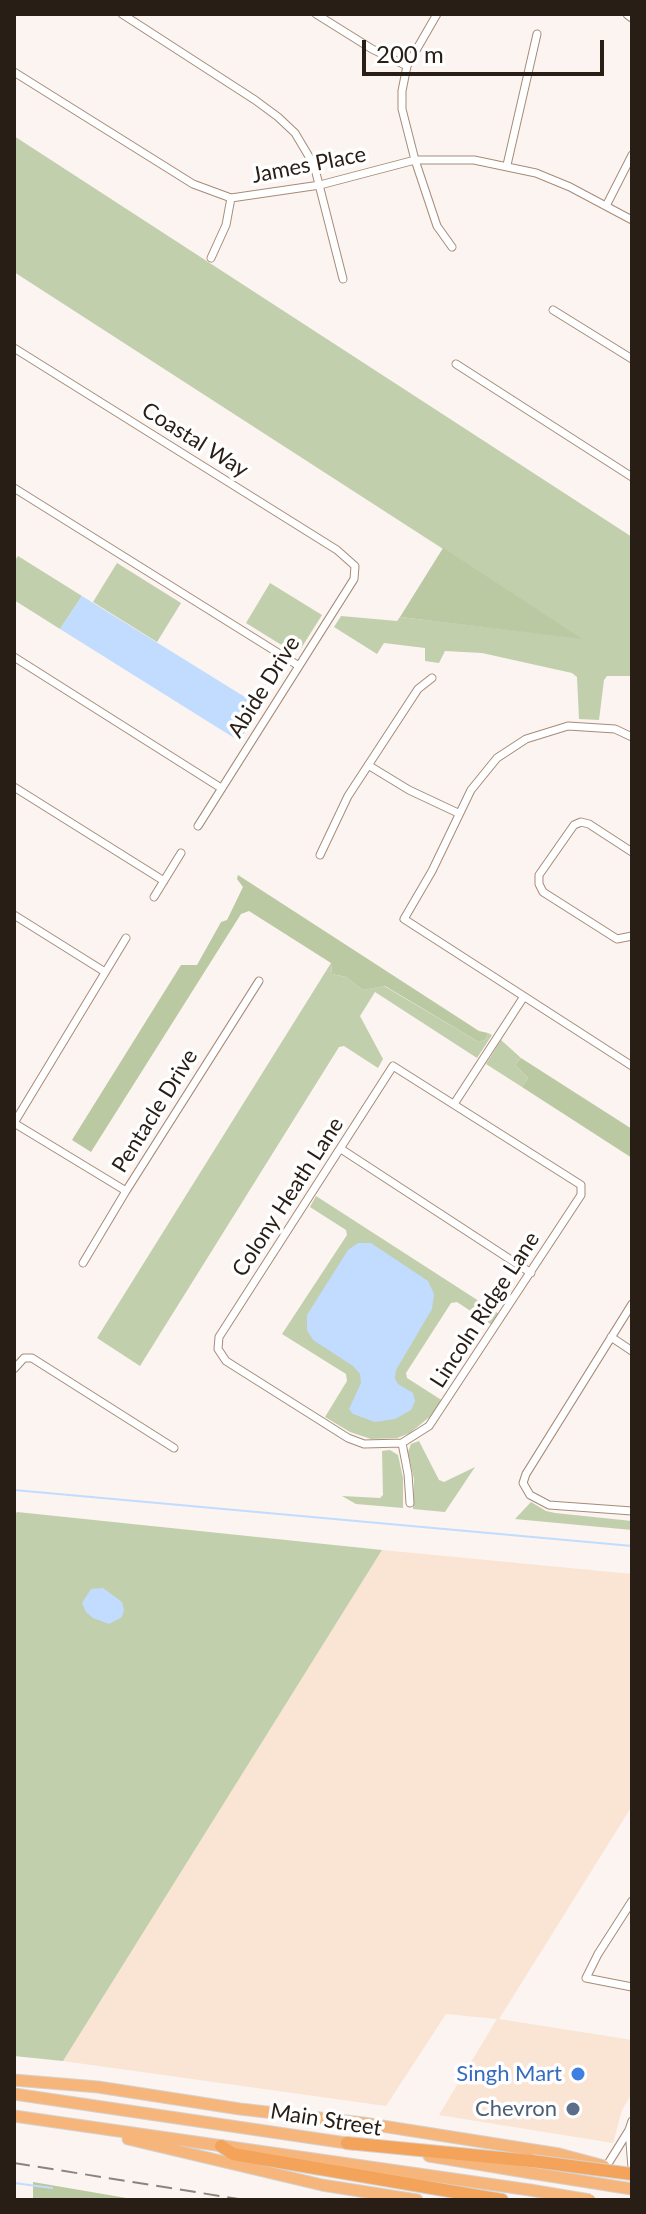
<!DOCTYPE html>
<html>
<head>
<meta charset="utf-8">
<style>
	body { margin:0 }
	#map { position:relative; width:646px; height:2214px; overflow:hidden; background:#fbf4f0; font-family:Lato,sans-serif }
	canvas { display:block }
	.frame { position:absolute; inset:0; border:16px solid #281e15; pointer-events:none }
	.scale { position:absolute; left:362px; top:40px; width:242px; height:36px; box-sizing:border-box; border:4px solid #281e15; border-top:0; padding-left:10px; font-size:24px; line-height:28px; white-space:nowrap; color:#281e15; -webkit-text-stroke:6px #fff; paint-order:stroke }
</style>
</head>
<body>
<div id="map">
<canvas width="646" height="2214"></canvas>
<div class="frame"></div>
<div class="scale">200 m</div>
</div>
<script>
const c = document.querySelector('canvas').getContext('2d');
c.lineJoin = 'round';
function paint(path, color) { c.fillStyle = color; c.fill(path, 'evenodd'); }
const shape = rows => new Path2D(rows.map(r => 'M' + r).join(''));
function stroke(path, color, width, dash) { c.strokeStyle = color; c.lineWidth = width; c.lineCap = dash ? 'butt' : 'round'; c.setLineDash(dash || []); c.stroke(path); }
function drawText(font, color, halo, rows, align = 'center') {
  c.font = font + ' Lato,sans-serif'; c.lineWidth = 7; c.setLineDash([]); c.textBaseline = 'middle'; c.strokeStyle = halo; c.fillStyle = color; for (const [text, x, y, turn = 0] of rows) {
    c.save(); c.translate(x, y); c.rotate((+turn || 0) * Math.PI / 180); c.textAlign = isNaN(turn) ? turn : align; if (halo) c.strokeText(text, 0, 0); c.fillText(text, 0, 0); c.restore();
  }
}
paint(shape([
	[382,1550,632,1574,632,1806,499,2019,632,2040,632,2093,622,2110,613,2143,439,2115,497,2019,446,2014,386,2106,63,2061]
]), '#fae4d4');
paint(shape([
	[14,136,632,537,632,676,607,676,604,680,599,720,579,719,577,677,572,673,482,653,445,651,439,663,425,661,425,648,384,643,377,654,334,627,341,616,397,621,400,617,581,638,14,272],
	[18,556,82,596,60,629,14,600,14,562],
	[117,563,181,603,157,642,93,602],
	[270,583,322,615,300,650,294,652,288,649,246,623],
	[331,963,332,974,346,977,363,990,384,986,479,1042,485,1040,488,1033,492,1035,477,1058,375,992,360,1016,383,1059,378,1068,344,1046,339,1047,140,1366,97,1338],
	[501,1040,521,1058,515,1065,528,1078,522,1087,486,1064],
	[316,1196,499,1314,492,1325,457,1302,451,1303,406,1373,407,1378,443,1401,433,1414,410,1433,397,1438,371,1439,350,1432,325,1417,347,1381,346,1374,282,1334,347,1235,346,1230,310,1207],
	[419,1441,439,1480,444,1482,475,1467,445,1512,413,1509,414,1479,408,1452,411,1444],
	[390,1450,398,1455,403,1478,403,1508,356,1504,342,1496,380,1498,383,1495,382,1451],
	[531,1502,546,1511,555,1513,632,1521,632,1530,515,1519],
	[17,1512,382,1550,63,2061,14,2056,14,1516]
]), '#c1cfac');
paint(shape([
	[443,548,583,639,400,617],
	[238,875,479,1031,488,1033,485,1040,479,1042,385,986,363,990,346,977,332,974,331,963,249,911,241,914,91,1152,72,1140,181,965,197,965,221,922,227,920,243,887,237,879],
	[521,1058,632,1129,632,1158,522,1087,528,1078,515,1065],
	[33,2182,138,2200,33,2200]
]), '#bac9a2');
paint(shape([
	[82,596,261,707,239,741,60,629],
	[358,1243,371,1243,428,1281,434,1294,432,1309,396,1370,395,1379,398,1384,413,1393,415,1401,411,1410,395,1419,375,1422,353,1414,349,1409,361,1383,360,1374,353,1366,313,1340,307,1330,307,1315,348,1250],
	[103,1588,122,1602,124,1610,122,1617,109,1624,93,1618,86,1612,82,1603,91,1589]
]), '#c1dcff');
stroke(shape([
	[14,1490,632,1546],
	[14,2183,52,2188]
]), '#c1dcff', 2);
const minor = shape([
	[122,14,255,100,278,117,295,133,314,165,343,279],
	[316,14,372,49,407,66],
	[437,14,407,66,402,91,402,109,415,160,437,226,452,247],
	[14,72,193,184,231,198,320,185,415,160,474,160,536,173,570,187,632,220],
	[507,165,537,34],
	[606,206,632,155],
	[211,258,226,225,231,198],
	[553,310,632,359],
	[14,348,337,550,355,566,354,579,198,826],
	[456,364,632,477],
	[14,488,299,666],
	[14,657,221,788],
	[632,737,615,729,568,726,526,739,497,758,471,790,432,871,404,919,632,1066],
	[368,765,409,790,458,813],
	[14,787,164,881],
	[632,852,589,824,581,822,574,825,539,875,539,884,543,892,617,939,632,936],
	[320,855,348,796,418,689,432,678],
	[154,897,181,853],
	[14,915,105,972],
	[393,1066,581,1185,581,1195,429,1426,402,1443,364,1444,348,1438,226,1361,218,1349,219,1337,393,1066],
	[454,1104,523,998],
	[14,1123,126,938],
	[14,1123,126,1191],
	[341,1149,531,1273],
	[83,1263,126,1191,259,981],
	[632,1304,526,1474,523,1483,530,1495,549,1505,632,1511],
	[611,1337,632,1351],
	[14,1369,24,1358,32,1358,174,1448],
	[402,1443,408,1474,410,1503],
	[632,1901,598,1954,586,1978,632,1987],
	[629,2130,632,2168],
	[606,2167,629,2130,632,2121]
]);
const secondary = shape([
	[628,14,632,17]
]);
const trunk = shape([
	[14,2080,98,2087,240,2109,363,2123,559,2154,604,2166],
	[14,2094,353,2144],
	[14,2116,530,2190],
	[128,2139,322,2185,417,2200],
	[429,2156,531,2173]
]);
const motorway = shape([
	[347,2143,532,2161],
	[221,2146,233,2154,502,2200]
]);
stroke(minor, '#a78b77', 9);
stroke(secondary, '#a78b77', 11);
stroke(trunk, '#d4d2d0', 13);
stroke(motorway, '#d4d2d0', 14);
stroke(minor, '#fff', 7);
stroke(secondary, '#fff', 9);
stroke(trunk, '#f6b67b', 11);
stroke(motorway, '#f4a35a', 12);
stroke(shape([
	[14,2163,245,2200]
]), '#8c837c', 2, [16, 8]);
const trunkBridge = shape([
	[531,2173,632,2189],
	[530,2190,590,2200]
]);
const motorwayBridge = shape([
	[532,2161,632,2174]
]);
stroke(trunkBridge, '#d4d2d0', 13, []);
stroke(motorwayBridge, '#d4d2d0', 14, []);
stroke(trunkBridge, '#f6b67b', 11);
stroke(motorwayBridge, '#f4a35a', 12);
for (const [x, y, r, color] of [
	[578,2074,8,"#3f7fe0"],
	[573,2109,8,"#5c6f8a"]
]) { const dot = new Path2D(); dot.arc(x, y, r, 0, 2 * Math.PI); c.fillStyle = color; c.fill(dot); stroke(dot, '#fff', 3); }
drawText('22px', '#281e15', '#fff', [
	["James Place",309,165,-11],
	["Coastal Way",195,440,32],
	["Abide Drive",264,687,-58],
	["Pentacle Drive",155,1111,-58],
	["Colony Heath Lane",288,1197,-57],
	["Lincoln Ridge Lane",485,1310,-57],
	["Main Street",326,2120,9]
]);
drawText('22px', '#366cbe', '#fff', [
	["Singh Mart",562,2074]
], 'right');
drawText('22px', '#4e5e75', '#fff', [
	["Chevron",557,2109]
], 'right');
</script>
</body>
</html>
